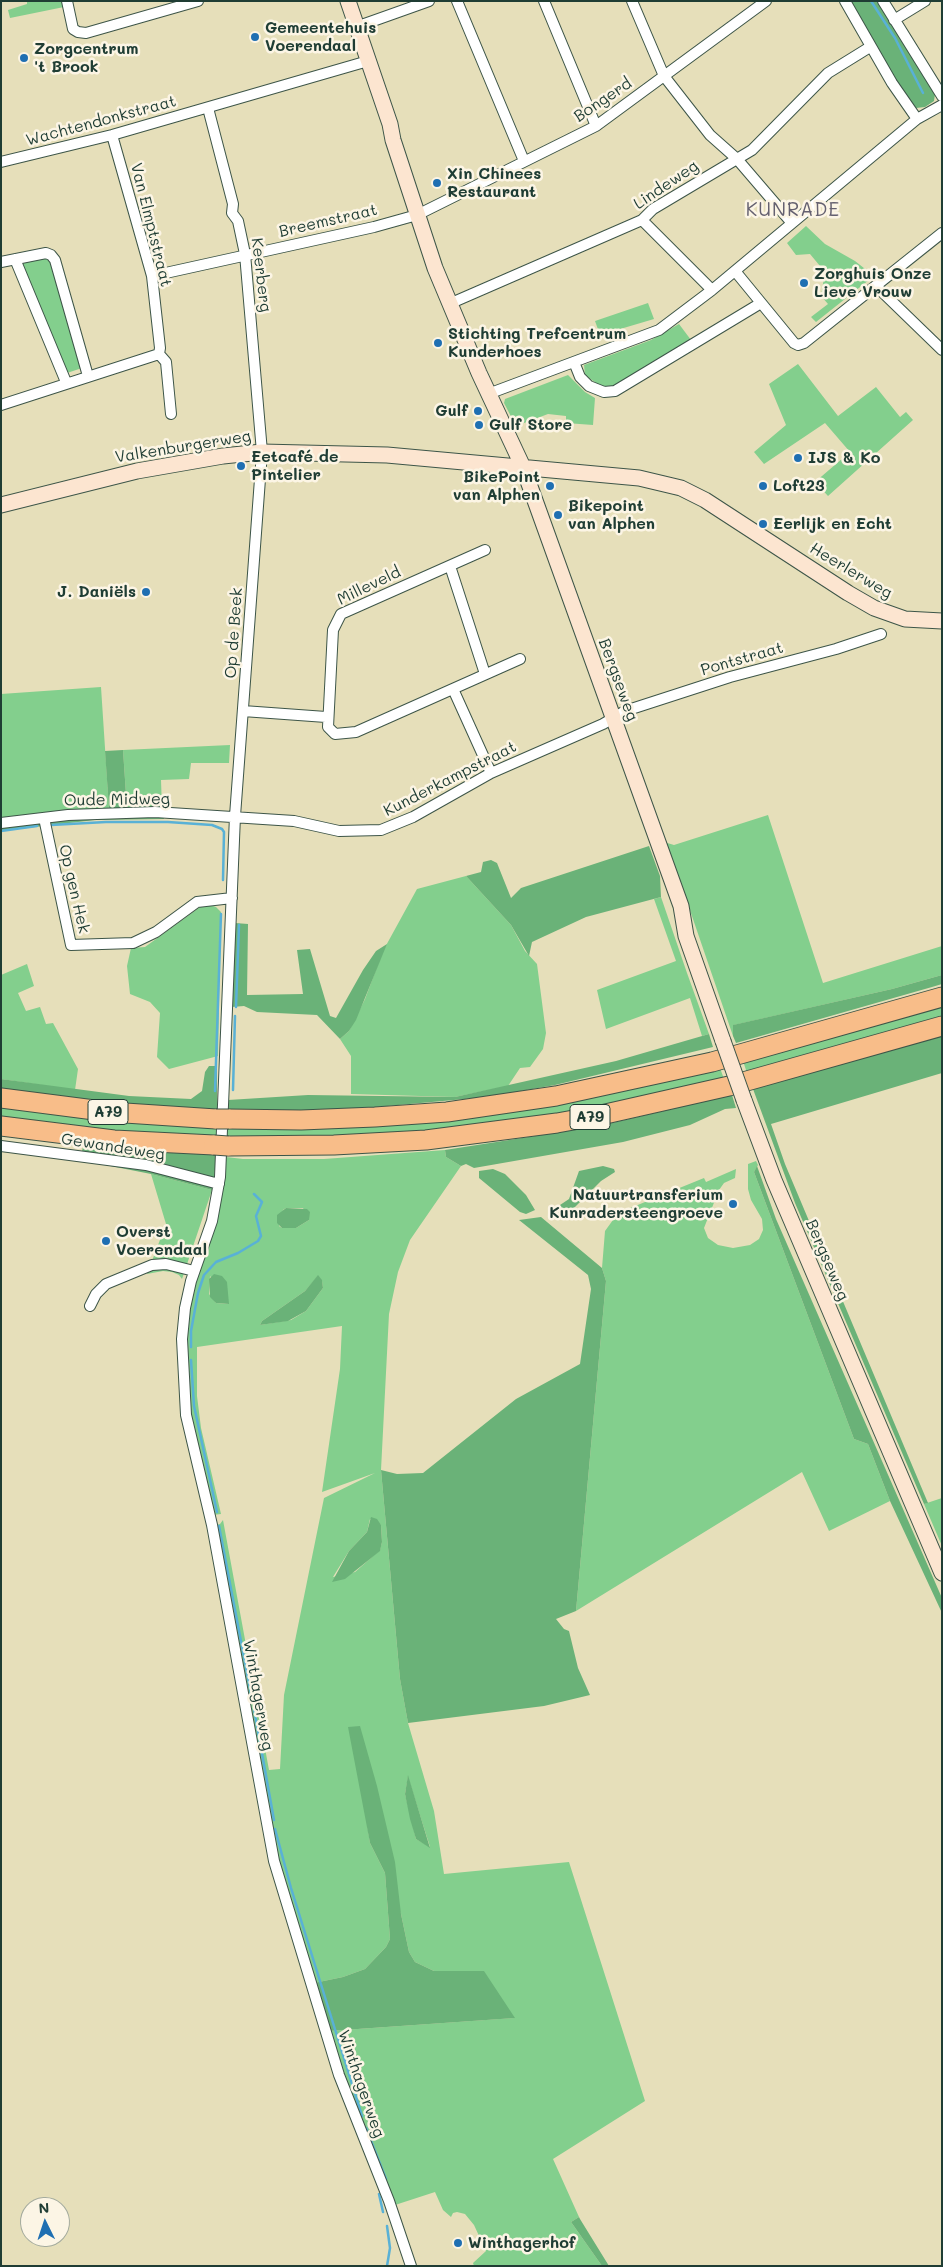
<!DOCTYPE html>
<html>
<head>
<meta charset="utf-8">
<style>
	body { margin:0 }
	#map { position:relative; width:943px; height:2267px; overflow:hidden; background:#e6dfba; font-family:Mali,sans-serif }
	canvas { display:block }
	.frame { position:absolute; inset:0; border:2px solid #1f3d34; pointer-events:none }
	.north { position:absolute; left:20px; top:2197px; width:50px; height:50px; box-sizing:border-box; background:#fcf5e5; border:1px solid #a4ab9e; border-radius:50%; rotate:356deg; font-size:14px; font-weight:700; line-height:20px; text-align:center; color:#1f3d34 }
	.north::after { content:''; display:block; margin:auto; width:18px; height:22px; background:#1f6fb2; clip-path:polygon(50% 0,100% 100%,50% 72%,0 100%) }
</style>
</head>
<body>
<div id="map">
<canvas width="943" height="2267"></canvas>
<div class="frame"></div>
<div class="north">N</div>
</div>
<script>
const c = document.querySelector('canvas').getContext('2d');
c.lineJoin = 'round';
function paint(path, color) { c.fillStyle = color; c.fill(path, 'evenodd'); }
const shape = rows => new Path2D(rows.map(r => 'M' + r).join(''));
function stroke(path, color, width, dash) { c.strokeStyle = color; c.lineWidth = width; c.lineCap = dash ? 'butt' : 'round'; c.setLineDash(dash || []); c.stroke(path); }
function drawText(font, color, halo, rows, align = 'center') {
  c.font = font + ' Mali,sans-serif'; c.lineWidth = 5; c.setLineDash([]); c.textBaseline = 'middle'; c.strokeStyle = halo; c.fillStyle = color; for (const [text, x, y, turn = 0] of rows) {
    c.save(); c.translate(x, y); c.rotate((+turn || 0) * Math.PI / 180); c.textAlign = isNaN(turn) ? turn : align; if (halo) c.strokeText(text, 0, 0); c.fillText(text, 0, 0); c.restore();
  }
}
paint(shape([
	[27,1,63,1,64,7,10,18,8,10,27,4],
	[806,226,825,244,855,261,874,276,816,322,811,317,828,304,821,296,825,272,810,254,796,255,787,243],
	[44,256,51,259,82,368,67,373,22,264],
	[648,303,654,319,600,335,595,321],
	[679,324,691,340,615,387,603,388,585,375,584,365,651,340],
	[798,364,838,416,876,387,900,417,906,412,913,420,828,496,815,482,850,452,825,423,764,464,754,452,786,425,769,384],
	[568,375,585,392,595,398,593,425,566,423,566,416,548,414,516,426,504,403,505,399],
	[101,687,109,809,1,819,1,694],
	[230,745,229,763,191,763,189,779,161,780,162,809,127,809,123,750],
	[768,815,823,983,942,946,942,975,892,989,734,1025,733,1036,681,884,664,842,674,845],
	[466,876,511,925,525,951,537,964,546,1033,543,1049,530,1067,520,1068,508,1086,455,1097,351,1094,351,1056,340,1039,349,1031,365,999,383,951,417,889],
	[661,897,687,973,709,1034,702,1036,690,998,606,1029,597,990,676,961,654,899],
	[210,905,216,907,221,912,218,1056,169,1069,157,1057,160,1013,150,1002,130,994,127,966,131,948,145,947,200,907],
	[27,964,34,986,18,993,26,1011,40,1007,46,1024,53,1023,78,1069,75,1090,1,1079,1,975],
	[942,1003,942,1017,747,1073,743,1061],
	[720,1068,724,1079,570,1114,430,1134,278,1142,121,1134,1,1119,1,1103,295,1125],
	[445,1150,446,1157,461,1166,410,1240,398,1272,389,1314,381,1470,400,1679,408,1723,434,1811,444,1874,569,1862,645,2101,553,2159,579,2217,571,2222,602,2266,474,2266,473,2263,486,2251,474,2225,465,2214,457,2212,453,2213,451,2217,443,2210,435,2192,395,2205,368,2147,329,2031,514,2018,458,1973,434,1971,415,1962,409,1952,401,1914,367,1824,370,1843,385,1873,390,1939,386,1947,365,1969,343,1977,314,1983,273,1843,216,1525,220,1524,223,1520,269,1770,280,1769,284,1695,324,1498,375,1473,322,1492,340,1369,342,1326,197,1347,197,1396,201,1428,221,1514,213,1515,190,1420,188,1347,185,1341,188,1305,219,1212,226,1157,243,1159,324,1159],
	[286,1208,303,1208,309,1220,296,1228,282,1228,279,1226,283,1210],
	[210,1276,228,1300,228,1304,216,1303,209,1294],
	[318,1276,322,1281,323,1288,306,1311,291,1320,260,1325,262,1321,305,1291],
	[370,1519,381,1525,382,1542,380,1550,355,1572,333,1577,349,1551,367,1532],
	[408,1777,430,1847,416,1839,405,1794],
	[756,1161,758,1165,754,1172,854,1439,868,1444,890,1501,829,1531,802,1472,576,1611,606,1281,602,1268,605,1231,618,1213,704,1178,706,1182,736,1169,735,1178,724,1183,719,1190,704,1228,708,1238,718,1245,733,1248,750,1245,759,1239,763,1230,762,1219,751,1200,748,1189,748,1164],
	[151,1174,212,1190,182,1279,179,1275,172,1272,163,1271,147,1274,166,1224],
	[942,1498,942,1546,924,1504]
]), '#83cf8d');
paint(shape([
	[850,1,878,1,935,94,934,101,925,107,916,108,893,76],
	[123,750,127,809,162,809,164,819,95,820,1,831,1,819,109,809,105,751],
	[649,846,660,876,661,897,586,917,532,942,529,956,511,925,466,876,481,872,483,862,491,860,497,863,511,898,521,888],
	[235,923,248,924,247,995,303,994,297,950,310,949,330,1016,336,1018,363,970,376,951,387,944,356,1020,349,1031,340,1039,317,1015,257,1012,244,1006,232,1007],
	[942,975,942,984,932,987,736,1043,733,1036,733,1025,892,989],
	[709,1034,713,1047,555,1085,487,1097,354,1109,228,1113,228,1100,308,1095,455,1097,616,1061],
	[942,1035,942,1073,771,1124,785,1164,928,1503,924,1504,795,1203,753,1089],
	[209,1066,217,1066,217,1112,161,1109,1,1089,1,1079,129,1096,191,1099,202,1091,205,1072],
	[732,1095,736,1108,725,1109,690,1125,623,1142,474,1168,466,1164,461,1166,446,1157,445,1150,599,1126],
	[83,1147,217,1155,212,1190,151,1174,80,1160],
	[603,1166,614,1169,615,1172,601,1181,573,1209,562,1215,554,1214,552,1212,554,1209,569,1199,579,1171],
	[757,1166,776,1219,942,1598,942,1613,890,1501,868,1444,854,1439,754,1172],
	[493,1169,505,1174,526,1195,535,1210,526,1214,520,1212,479,1178,479,1171],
	[286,1208,307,1209,310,1212,309,1220,296,1228,282,1228,277,1223,277,1215],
	[541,1217,602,1268,606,1281,576,1611,556,1619,564,1629,569,1631,578,1668,590,1695,544,1706,408,1723,400,1679,381,1470,397,1474,423,1473,516,1399,580,1364,591,1289,588,1275,519,1220],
	[214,1274,222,1276,227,1282,229,1304,216,1303,210,1297,209,1279],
	[318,1275,322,1280,323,1288,306,1311,288,1321,260,1325,262,1321,305,1291],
	[371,1517,377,1519,381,1525,382,1542,380,1551,345,1579,332,1582,349,1551,367,1532],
	[360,1726,377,1786,395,1862,401,1914,409,1952,415,1962,434,1971,484,1971,515,2018,329,2031,314,1983,343,1977,365,1969,386,1947,390,1939,385,1873,370,1843,348,1727],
	[408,1775,430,1848,416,1839,410,1819,405,1794],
	[579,2217,580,2219,609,2266,602,2266,571,2222]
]), '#6ab278');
stroke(shape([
	[871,1,895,38,923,93],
	[51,825,106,822,168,822,212,825,222,829,224,832,223,880],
	[1,831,37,826],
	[236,1007,239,925],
	[233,1090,235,1016],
	[215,1091,221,914],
	[191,1347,191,1331,198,1293,204,1275,216,1262,238,1253,258,1241,261,1236,256,1216,262,1202,254,1194],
	[191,1360,194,1406,217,1512],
	[219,1526,252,1699],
	[254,1709,274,1820],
	[275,1829,291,1888,362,2116],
	[366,2128,386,2179],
	[379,2194,383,2212],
	[387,2266,390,2248,387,2226]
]), '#59b1d6', 2.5);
const street = shape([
	[67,1,73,29,78,32,86,33,198,1],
	[457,1,524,161],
	[544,1,596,126],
	[632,1,664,76,710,135,737,159,791,222],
	[845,1,892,83,917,119],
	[883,1,942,96],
	[894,20,925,1],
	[356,27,429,1],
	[208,108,233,204,232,213,238,221,245,254,262,452,235,816,220,1177,212,1221,191,1281,185,1308,182,1339,186,1415,212,1525,274,1861,339,2075,389,2201,411,2266],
	[1,162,112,135,368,61],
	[642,220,712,290],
	[15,259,66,382],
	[1,262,46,253,51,255,55,260,88,376],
	[735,271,794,343,798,345,804,343,942,233],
	[152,276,374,227,417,215,596,126,766,1],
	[876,286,942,350],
	[449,304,642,220,653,209,752,150,828,73,870,47],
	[159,354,166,362,171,414],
	[574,362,580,377,589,386,604,392,615,391,761,303],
	[488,394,659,330,712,290,917,119,942,105],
	[1,405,159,354,160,348,152,276,112,135],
	[485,550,341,614,333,630,328,727,335,734,356,732,520,659],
	[450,566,485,674],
	[453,689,491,773],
	[243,711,326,717],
	[44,818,71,945,133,943,156,932,197,902,232,898],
	[1,823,68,815,155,812,294,821,339,831,381,830,413,817,491,773,603,724,625,711,730,677,836,649,881,634],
	[1,1146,146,1165,219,1184],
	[90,1306,96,1294,106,1284,152,1265,166,1264,194,1271]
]);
const secondary = shape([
	[348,1,390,124,393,140,435,268,479,373,523,467,681,906,686,936,723,1041],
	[1,505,137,471,223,456,262,452,387,455,639,478,681,488,705,500,848,593,874,608,905,619,942,621],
	[744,1100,774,1180,942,1573]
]);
const highway = shape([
	[1,1098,110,1112,216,1119],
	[229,1119,301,1120,375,1117,447,1112,556,1096,712,1062,942,997],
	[1,1126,114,1140,214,1145],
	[228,1146,334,1145,426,1140,557,1123,601,1115,729,1086,942,1026]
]);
stroke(street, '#3d5548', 12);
stroke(secondary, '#3d5548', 17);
stroke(highway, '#3d5548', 21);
stroke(street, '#fff', 10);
stroke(secondary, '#fce5d0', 15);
stroke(highway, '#f8bd89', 19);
const secondaryBridge = shape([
	[723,1041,744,1100]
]);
const highwayBridge = shape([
	[216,1119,229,1119],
	[214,1145,228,1146]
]);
stroke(secondaryBridge, '#3d5548', 17, []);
stroke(highwayBridge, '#3d5548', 21, []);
stroke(secondaryBridge, '#fce5d0', 15);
stroke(highwayBridge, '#f8bd89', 19);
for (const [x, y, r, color] of [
	[255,37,5,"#1f6fb2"],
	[24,58,5,"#1f6fb2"],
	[437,183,5,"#1f6fb2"],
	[804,283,5,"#1f6fb2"],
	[438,343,5,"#1f6fb2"],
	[478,411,5,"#1f6fb2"],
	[479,425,5,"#1f6fb2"],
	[798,458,5,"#1f6fb2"],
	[241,466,5,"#1f6fb2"],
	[550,486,5,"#1f6fb2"],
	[763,486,5,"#1f6fb2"],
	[558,515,5,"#1f6fb2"],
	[763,524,5,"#1f6fb2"],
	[146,592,5,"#1f6fb2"],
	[733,1204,5,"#1f6fb2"],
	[106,1241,5,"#1f6fb2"],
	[458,2243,5,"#1f6fb2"]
]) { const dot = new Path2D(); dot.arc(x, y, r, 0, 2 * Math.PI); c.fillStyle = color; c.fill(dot); stroke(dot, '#fcf5e5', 2); }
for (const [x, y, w] of [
	[108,1112,40],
	[590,1117,40]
]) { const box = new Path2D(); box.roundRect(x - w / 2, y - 12.5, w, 25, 4); c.fillStyle = '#fcf5e5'; c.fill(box); stroke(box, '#1f3d34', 1); }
drawText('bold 15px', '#1f3d34', null, [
	["A79",108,1112],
	["A79",590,1117]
]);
drawText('bold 16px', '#1f3d34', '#fcf5e5', [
	["Gemeentehuis",265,28],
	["Voerendaal",265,46],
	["Zorgcentrum",34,49],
	["'t Brook",34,67],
	["Xin Chinees",447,174],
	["Restaurant",447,192],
	["Zorghuis Onze",814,274],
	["Lieve Vrouw",814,292],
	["Stichting Trefcentrum",448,334],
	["Kunderhoes",448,352],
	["Gulf",468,411,"right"],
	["Gulf Store",489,425],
	["Eetcafé de",251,457],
	["Pintelier",251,475],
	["IJS & Ko",808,458],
	["BikePoint",540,477,"right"],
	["van Alphen",540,495,"right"],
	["Loft23",773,486],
	["Bikepoint",568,506],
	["van Alphen",568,524],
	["Eerlijk en Echt",773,524],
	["J. Daniëls",136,592,"right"],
	["Natuurtransferium",723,1195,"right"],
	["Kunradersteengroeve",723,1213,"right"],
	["Overst",116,1232],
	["Voerendaal",116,1250],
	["Winthagerhof",468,2243]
], 'left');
drawText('16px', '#1f3d34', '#fcf5e5', [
	["Bongerd",603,100,-34],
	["Wachtendonkstraat",101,121,-15],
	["Lindeweg",666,185,-34],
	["Breemstraat",328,221,-13],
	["Van Elmptstraat",151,225,76],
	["Keerberg",261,275,83],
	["Valkenburgerweg",183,447,-9],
	["Heerlerweg",851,571,31],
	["Milleveld",369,586,-26],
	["Op de Beek",234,633,-86],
	["Pontstraat",742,659,-16],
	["Bergseweg",618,680,70],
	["Kunderkampstraat",450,779,-27],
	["Oude Midweg",117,800,-1],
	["Op gen Hek",74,889,77],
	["Gewandeweg",113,1147,9],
	["Bergseweg",827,1260,67],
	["Winthagerweg",258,1695,80],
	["Winthagerweg",361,2084,71]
]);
c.letterSpacing = '1px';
drawText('19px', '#656170', '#fcf5e5', [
	["KUNRADE",793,210]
]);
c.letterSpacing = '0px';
</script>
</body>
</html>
